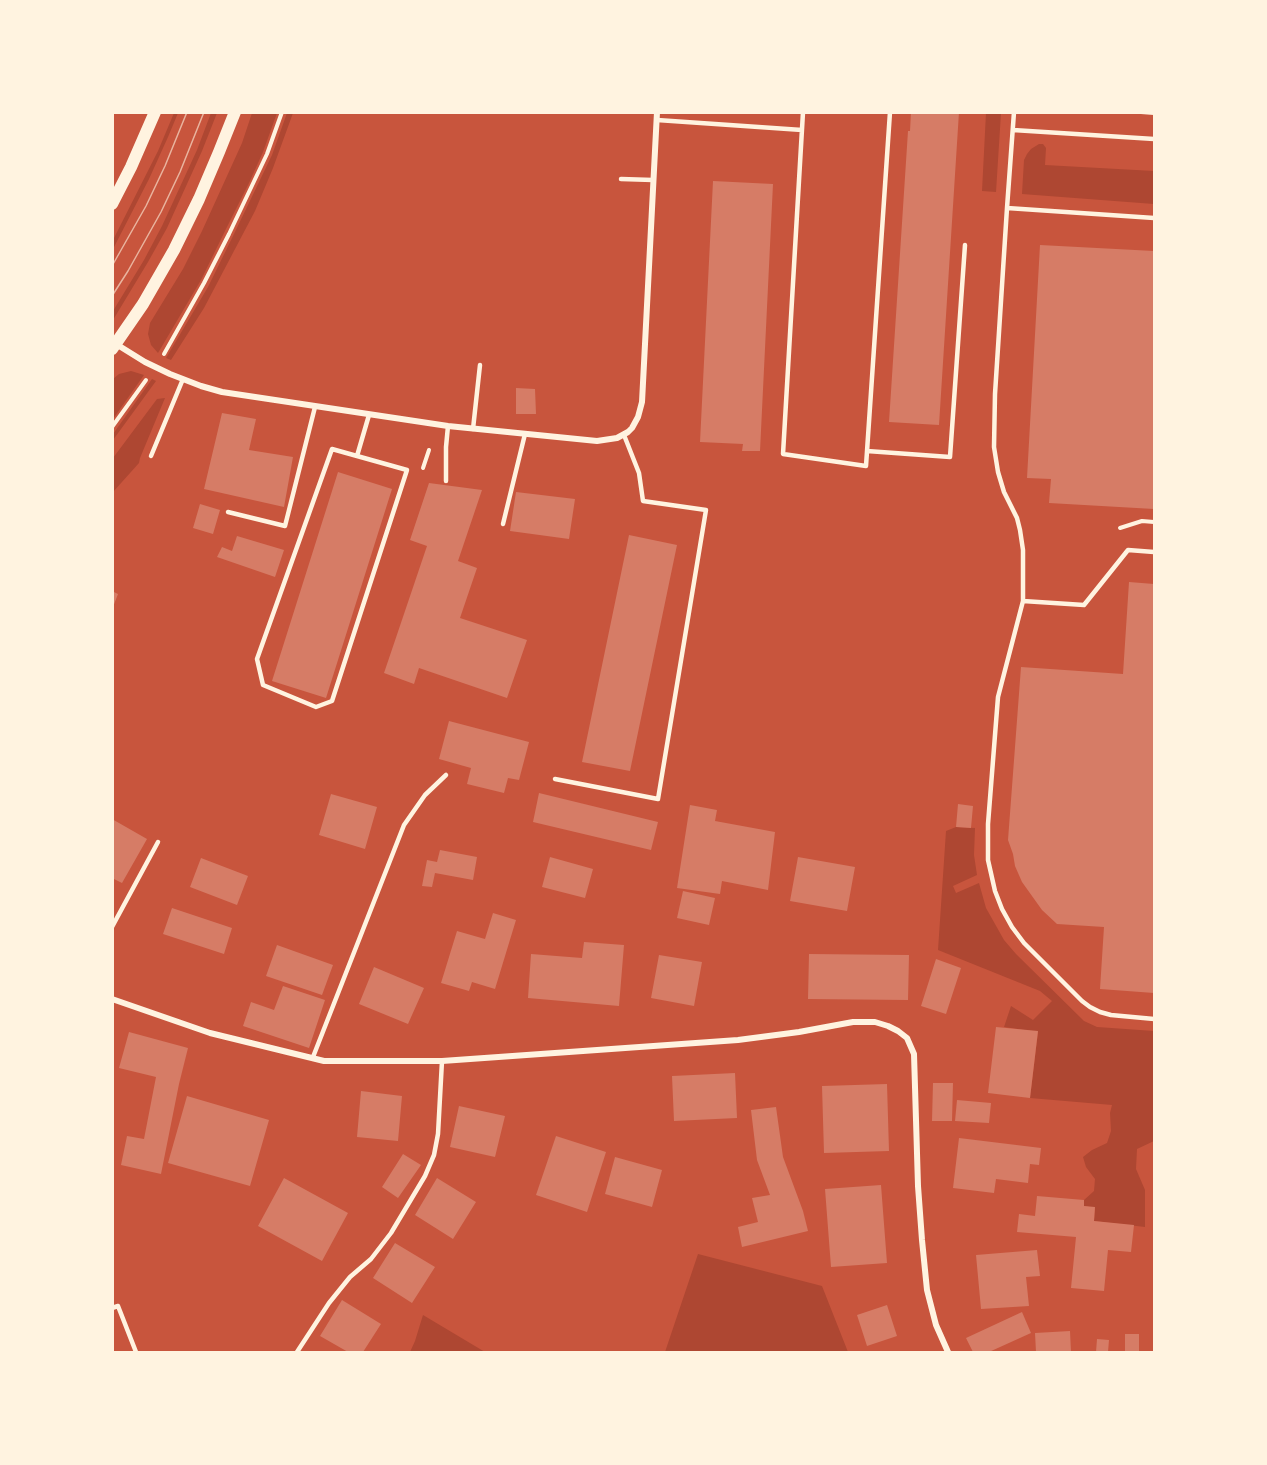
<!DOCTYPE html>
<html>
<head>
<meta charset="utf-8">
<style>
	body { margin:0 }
	#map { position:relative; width:1267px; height:1465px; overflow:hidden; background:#c8553d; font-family:Raleway,sans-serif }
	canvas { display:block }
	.frame { position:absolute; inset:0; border:114px solid #fff3e0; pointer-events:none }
</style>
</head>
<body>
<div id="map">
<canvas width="1267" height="1465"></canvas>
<div class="frame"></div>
</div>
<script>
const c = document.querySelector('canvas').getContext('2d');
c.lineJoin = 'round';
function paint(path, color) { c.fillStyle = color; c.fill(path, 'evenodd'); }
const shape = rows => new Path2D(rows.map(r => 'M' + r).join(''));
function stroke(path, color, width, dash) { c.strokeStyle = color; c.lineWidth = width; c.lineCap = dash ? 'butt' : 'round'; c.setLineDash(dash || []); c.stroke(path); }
paint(shape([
	[174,113,178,113,168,137,149,179,113,249,113,240,158,151],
	[211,113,217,113,202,151,167,228,148,262,113,320,113,311,144,260,162,226,197,150],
	[252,113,277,113,263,152,249,183,225,231,201,280,158,353,151,345,148,334,150,323,183,269,202,231,242,143],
	[287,113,293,113,273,168,255,211,204,308,171,360,166,358,208,287,233,236,272,155],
	[986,113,1001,113,996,192,982,191],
	[1039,144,1043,144,1046,148,1045,165,1154,171,1154,204,1022,194,1024,160,1027,154,1031,149],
	[131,371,144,375,113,419,113,379,119,374],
	[152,379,156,381,113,440,113,434],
	[165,398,140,458,139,463,113,492,113,458,157,399],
	[956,827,975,828,974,855,977,875,953,886,956,893,979,883,986,908,1004,940,1016,954,1084,1021,1097,1027,1154,1031,1154,1141,1137,1149,1136,1169,1145,1190,1145,1227,1094,1221,1095,1208,1084,1206,1084,1200,1094,1191,1095,1179,1086,1167,1083,1157,1092,1150,1107,1143,1111,1131,1110,1113,1112,1105,1030,1098,1038,1032,1004,1027,1011,1006,1033,1020,1052,1001,1040,991,938,950,946,831],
	[698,1254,822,1286,848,1352,665,1352],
	[423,1315,485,1352,410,1352,415,1341]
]), '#ae4732');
paint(shape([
	[911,112,959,112,939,425,889,422,908,131,910,131],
	[713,181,773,184,760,451,742,451,743,444,700,442],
	[1040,245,1154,251,1154,509,1049,503,1051,479,1027,478],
	[516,388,535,389,536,414,516,414],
	[222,413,256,419,249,450,293,457,284,507,204,489],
	[338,472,392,489,326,698,272,681],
	[429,483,482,490,458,561,477,568,460,618,527,640,507,698,419,668,414,684,384,673,427,546,410,540],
	[516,492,575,499,569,539,510,531],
	[200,504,220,510,213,534,193,528],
	[629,535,677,545,630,771,582,762],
	[237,536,284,550,275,577,217,557,222,547,232,551],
	[1129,582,1154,584,1154,993,1100,989,1104,927,1057,924,1042,910,1022,882,1015,866,1013,854,1008,840,1021,667,1123,674],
	[112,591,118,594,113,607,112,607],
	[449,721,529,742,519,780,508,778,504,793,467,784,471,768,439,759],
	[539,793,658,822,651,850,533,822],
	[331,794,377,807,365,849,319,835],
	[958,804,973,806,971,828,956,827],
	[690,805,717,810,715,821,775,832,768,890,722,881,720,894,677,888],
	[112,819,147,839,122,883,112,878],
	[440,850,477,857,473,880,435,873,432,887,422,886,427,860,437,862],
	[550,857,593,869,585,898,542,887],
	[798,857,855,867,847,911,790,901],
	[201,858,248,876,237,905,190,887],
	[683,891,715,898,709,925,677,918],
	[172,908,232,928,224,954,163,934],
	[493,913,516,920,495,989,472,982,469,991,441,983,457,931,485,939],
	[584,942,624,945,619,1006,528,998,531,954,582,958],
	[277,945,333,965,322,995,266,976],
	[809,954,909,955,908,1000,808,999],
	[659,955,702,962,694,1006,651,998],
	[936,959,961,968,946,1014,921,1006],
	[374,967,424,988,408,1024,359,1004],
	[283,986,325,1000,309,1048,243,1026,251,1002,274,1010],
	[996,1027,1038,1031,1030,1098,988,1093],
	[129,1032,188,1048,179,1084,161,1174,121,1165,127,1136,144,1139,156,1077,119,1068],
	[735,1073,737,1118,674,1121,672,1076],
	[933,1083,953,1083,952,1121,932,1121],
	[887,1084,889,1151,824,1153,822,1086],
	[361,1091,402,1096,398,1141,357,1137],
	[187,1096,269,1120,250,1186,168,1163],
	[957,1100,991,1103,989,1123,955,1121],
	[459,1106,505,1116,495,1157,450,1147],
	[776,1107,783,1157,803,1211,808,1231,742,1247,738,1227,758,1222,752,1198,770,1195,757,1160,751,1110],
	[556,1136,606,1152,587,1212,536,1195],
	[959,1138,1041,1148,1039,1165,1030,1164,1028,1183,996,1179,994,1193,953,1188],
	[403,1154,421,1165,398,1198,382,1187],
	[615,1157,662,1170,652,1207,605,1194],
	[284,1178,348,1213,322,1261,258,1226],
	[437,1178,476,1202,453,1239,415,1215],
	[881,1185,887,1263,831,1267,825,1189],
	[1037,1196,1084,1200,1084,1206,1095,1207,1094,1221,1134,1225,1131,1252,1108,1250,1104,1291,1071,1288,1076,1237,1017,1232,1019,1214,1035,1216],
	[395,1243,435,1267,412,1303,373,1278],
	[1037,1250,1040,1276,1026,1277,1029,1306,981,1309,976,1255],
	[342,1300,381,1324,363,1352,348,1352,320,1336],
	[887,1305,897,1336,867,1346,857,1315],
	[1022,1312,1031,1333,989,1352,973,1352,966,1338],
	[1070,1331,1071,1352,1036,1352,1035,1333],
	[1125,1334,1139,1334,1139,1352,1125,1352],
	[1097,1339,1109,1340,1108,1352,1096,1352]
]), '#d67c66');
stroke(shape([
	[1141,112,1154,113],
	[164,354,204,283,229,234,267,154,282,112],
	[112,427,146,380],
	[423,468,429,450],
	[1120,528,1142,521,1154,522]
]), '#fff3e0', 4);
stroke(shape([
	[803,112,783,454,866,466,890,112],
	[657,120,802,130],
	[1013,130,1154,139],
	[621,179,653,180],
	[1007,208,1014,112],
	[1154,218,1007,208,995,394,994,447,998,472,1004,492,1017,518,1020,530,1023,550,1023,601,1084,605,1128,550,1154,552],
	[473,429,480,365],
	[867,451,950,457,965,245],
	[151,456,183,379],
	[357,456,332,449,257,659,263,685,316,707,332,701,407,470,357,456,369,415],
	[446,481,446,447,448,426],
	[228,512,285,526,315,407],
	[503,524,525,434],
	[1023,601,998,697,988,824,988,860,995,891,1002,909,1012,927,1024,943,1082,1001,1090,1007,1100,1012,1111,1015,1154,1019],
	[555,779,658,799,706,510,643,501,639,473,624,435],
	[112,927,158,842],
	[313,1057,404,825,425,795,446,775],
	[112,1308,118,1306,136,1352],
	[297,1352,329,1303,350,1277,371,1259,391,1233,425,1176,434,1155,438,1134,442,1061]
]), '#fff3e0', 4.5);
stroke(shape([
	[116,344,145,362,170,374,201,386,222,392,448,426,597,441,617,438,628,432,632,428,638,417,642,402,657,112],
	[112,999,210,1033,324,1061,442,1061,738,1040,799,1032,853,1022,875,1022,888,1026,898,1031,907,1038,914,1054,918,1186,922,1240,927,1290,936,1325,948,1352]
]), '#fff3e0', 6);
stroke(shape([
	[112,204,131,167,155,112],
	[112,349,143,304,174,250,199,199,219,152,235,112]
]), '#fff3e0', 12);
stroke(shape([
	[112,266,146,206,165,166,187,112],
	[112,296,128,271,161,212,180,172,204,112]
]), '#e9b49f', 1.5);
</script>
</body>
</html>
